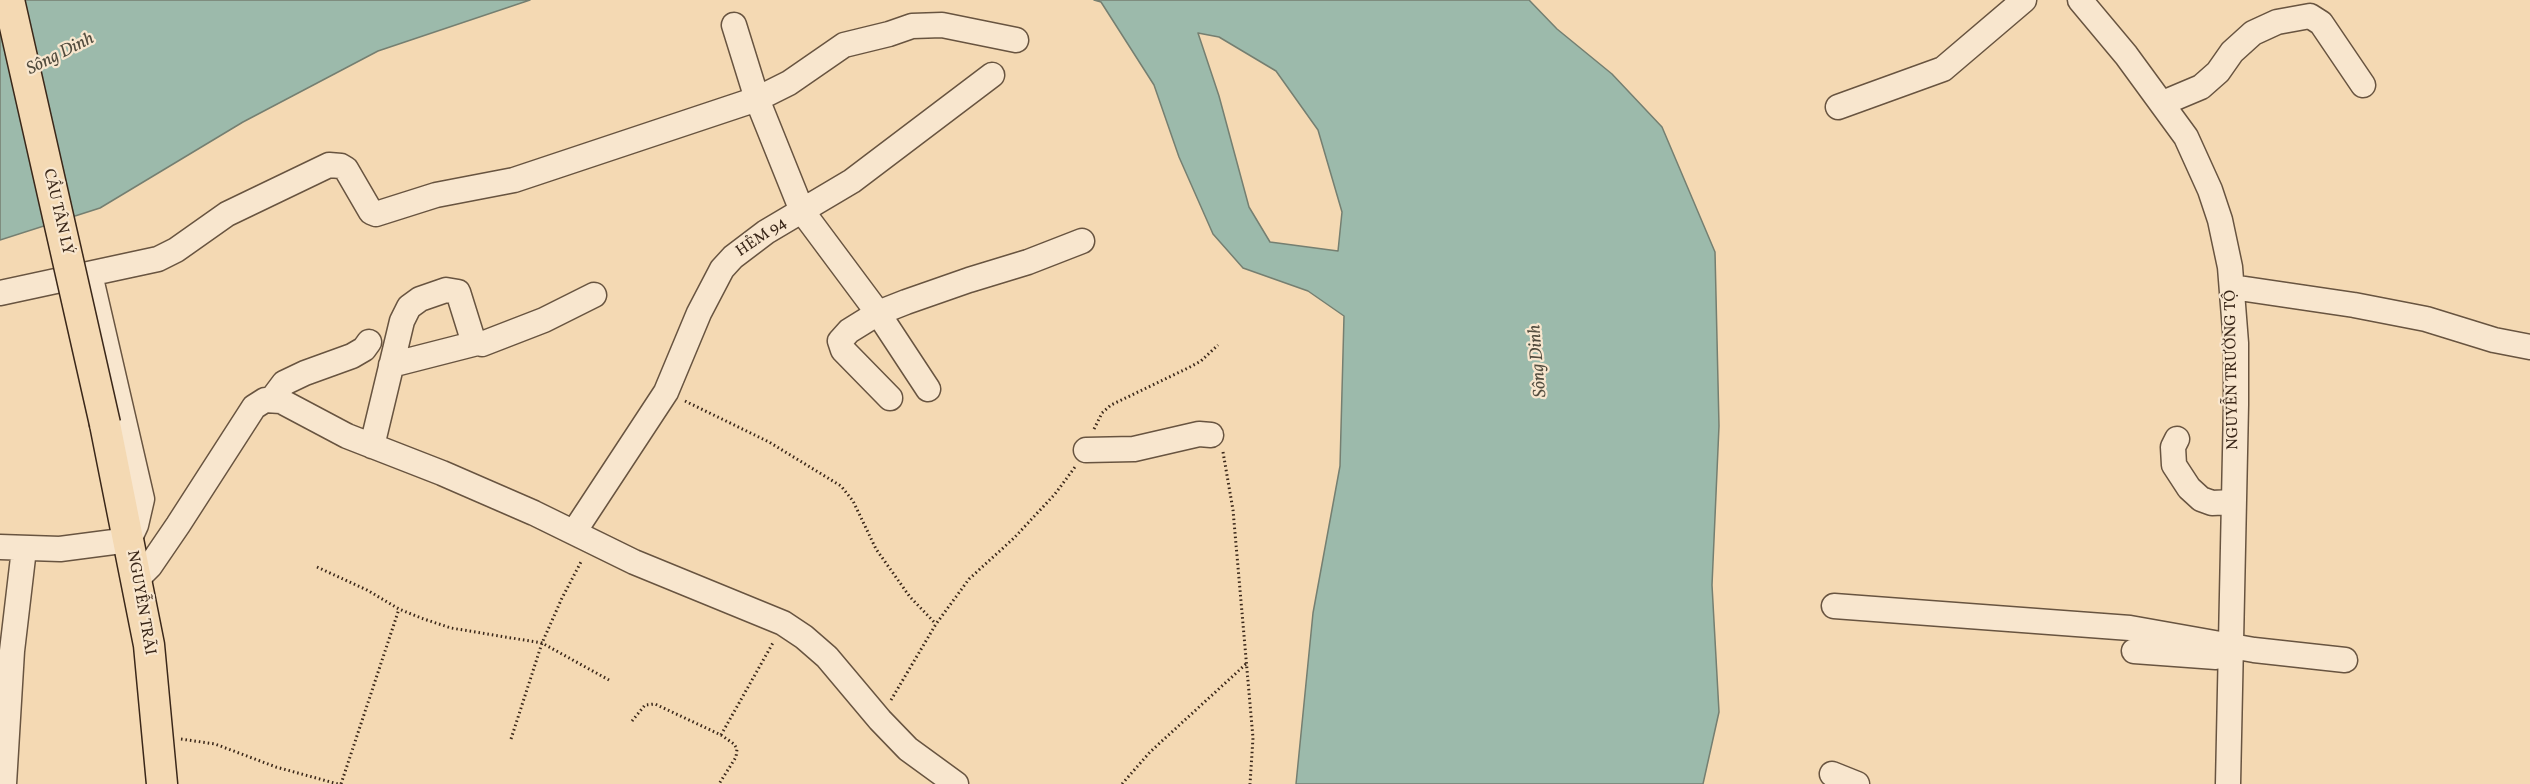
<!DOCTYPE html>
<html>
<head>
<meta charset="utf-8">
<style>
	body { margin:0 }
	canvas { display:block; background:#f4d9b3 }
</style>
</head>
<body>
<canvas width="2530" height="784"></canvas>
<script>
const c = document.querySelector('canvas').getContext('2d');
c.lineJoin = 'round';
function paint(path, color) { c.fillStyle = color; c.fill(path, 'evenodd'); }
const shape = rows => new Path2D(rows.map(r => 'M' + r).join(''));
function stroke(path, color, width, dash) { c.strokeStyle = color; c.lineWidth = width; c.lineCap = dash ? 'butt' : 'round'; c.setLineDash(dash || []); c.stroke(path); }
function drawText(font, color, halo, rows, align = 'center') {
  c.font = font + ' Vollkorn,serif'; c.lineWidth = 4.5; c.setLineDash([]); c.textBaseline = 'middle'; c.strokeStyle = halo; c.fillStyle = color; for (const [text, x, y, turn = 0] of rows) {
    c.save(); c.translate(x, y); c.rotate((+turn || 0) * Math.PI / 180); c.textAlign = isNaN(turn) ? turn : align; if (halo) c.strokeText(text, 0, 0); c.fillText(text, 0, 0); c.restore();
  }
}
const water = shape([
	[0,0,530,0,378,51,243,122,100,208,0,240,0,0],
	[1094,0,1529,0,1557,29,1612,74,1662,127,1715,252,1719,426,1712,585,1719,712,1703,784,1296,784,1313,613,1340,466,1344,316,1308,291,1243,268,1213,234,1179,157,1154,85,1101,2,1094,0],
	[1198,33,1219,37,1276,71,1318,130,1342,212,1338,251,1270,242,1249,207,1219,96,1198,33]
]);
paint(water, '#9cbaab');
stroke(water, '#757f71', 1.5);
const minor = shape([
	[2080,0,2126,55,2186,137,2210,190,2220,220,2230,267,2236,343,2236,405,2228,784],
	[734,25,757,99,802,211,878,313,928,389],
	[2163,103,2201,87,2218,72,2232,52,2253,33,2277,22,2310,16,2321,23,2363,85],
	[1838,107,1943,69,2024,0],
	[2232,287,2354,305,2426,319,2494,340,2530,347],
	[0,293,158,259,176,250,227,214,329,165,341,166,346,169,371,212,376,214,436,195,514,180,757,99,789,83,844,45,889,34,912,26,942,25,1016,40],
	[391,365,477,343],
	[890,398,843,350,840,341,849,331,878,313,906,302,969,280,1028,262,1082,241],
	[272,399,284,383,305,373,352,356,364,349,369,342],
	[2177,439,2173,447,2174,465,2189,488,2201,499,2212,503,2233,502],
	[372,446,402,321,409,307,420,299,446,290,458,292,473,340,482,344,544,320,594,295],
	[1086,450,1134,449,1199,434,1211,435],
	[574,532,666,392,699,313,722,269,733,257,766,232,852,181,992,75],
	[0,547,60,549,129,540,136,525,142,499,90,274],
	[137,579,150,566,178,525,254,407,265,400,281,401,347,436,442,473,534,513,634,562,783,623,804,637,827,657,880,720,908,749,956,784],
	[1834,606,2130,628,2254,650,2345,660],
	[2134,651,2216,657],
	[1832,774,1857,784],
	[4,784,12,651,24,549]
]);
const major = shape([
	[105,424,149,645,162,784]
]);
stroke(minor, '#685440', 27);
stroke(major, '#3a2719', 33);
stroke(shape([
	[685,401,769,442,841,486,853,501,876,549,910,597,936,624],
	[1094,429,1102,413,1111,405,1188,368,1201,361,1218,345],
	[1223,452,1233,510,1253,738,1250,784],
	[317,567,367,590,399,609,421,618,451,628,542,643,609,680],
	[891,700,936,624,969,579,1014,538,1055,494,1075,467],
	[632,721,645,705,655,704,721,735,734,744,737,749,736,757,719,784],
	[721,735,774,641],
	[181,739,215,744,276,767,338,784],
	[511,739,542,643,562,598,582,560],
	[341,784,399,609],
	[1122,784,1150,752,1246,664]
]), '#3a2719', 3, [1.5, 3]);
stroke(minor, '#f8e6ce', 24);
stroke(major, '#f4d9b3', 30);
const majorBridge = shape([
	[9,0,105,424]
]);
stroke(majorBridge, '#3a2719', 33, []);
stroke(majorBridge, '#f4d9b3', 30);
drawText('16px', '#3a2719', '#f8e6ce', [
	["CẦU TÂN LÝ",57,212,77],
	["HẺM 94",762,238,-34],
	["NGUYỄN TRƯỜNG TỘ",2233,370,-91],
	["NGUYỄN TRÃI",140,603,80]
]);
drawText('italic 18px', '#524c3e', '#f8e6ce', [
	["Sông Dinh",61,55,-27],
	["Sông Dinh",1539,361,-95]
]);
</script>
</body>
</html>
